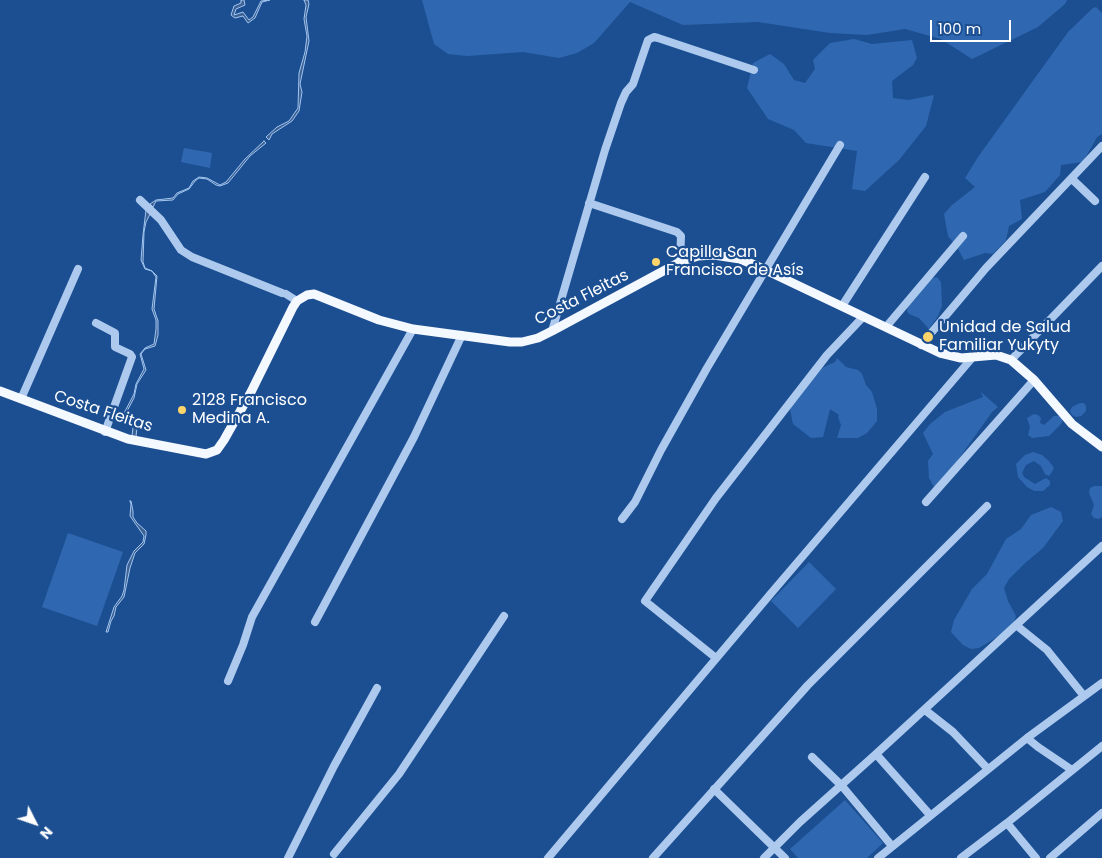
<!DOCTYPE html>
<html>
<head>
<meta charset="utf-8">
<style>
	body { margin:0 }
	#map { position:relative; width:1102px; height:858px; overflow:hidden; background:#1c4f92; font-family:Poppins,sans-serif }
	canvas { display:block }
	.north { position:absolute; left:10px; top:798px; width:50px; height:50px; -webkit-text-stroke:4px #1c4f92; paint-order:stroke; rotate:131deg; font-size:14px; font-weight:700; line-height:20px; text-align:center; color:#fff }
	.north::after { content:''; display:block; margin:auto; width:18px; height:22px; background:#fff; clip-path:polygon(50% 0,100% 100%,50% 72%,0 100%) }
	.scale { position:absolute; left:930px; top:20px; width:81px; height:22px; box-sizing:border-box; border:2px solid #fff; border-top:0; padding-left:6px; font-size:15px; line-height:18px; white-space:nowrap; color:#fff; -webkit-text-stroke:4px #1c4f92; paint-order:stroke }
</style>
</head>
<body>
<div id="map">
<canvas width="1102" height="858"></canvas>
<div class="north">N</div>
<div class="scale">100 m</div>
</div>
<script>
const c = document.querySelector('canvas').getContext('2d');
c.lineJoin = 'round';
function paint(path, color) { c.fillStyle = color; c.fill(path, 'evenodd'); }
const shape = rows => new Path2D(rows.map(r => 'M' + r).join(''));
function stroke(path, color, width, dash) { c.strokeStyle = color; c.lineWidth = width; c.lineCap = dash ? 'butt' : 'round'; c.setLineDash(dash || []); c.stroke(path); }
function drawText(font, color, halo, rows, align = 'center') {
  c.font = font + ' Poppins,sans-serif'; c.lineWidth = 4.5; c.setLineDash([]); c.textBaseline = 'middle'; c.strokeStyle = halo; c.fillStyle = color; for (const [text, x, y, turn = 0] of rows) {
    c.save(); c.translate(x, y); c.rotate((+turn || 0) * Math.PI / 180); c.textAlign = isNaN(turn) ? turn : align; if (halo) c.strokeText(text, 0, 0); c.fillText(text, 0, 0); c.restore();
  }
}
paint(shape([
	[422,0,1067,0,1065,4,1038,27,972,59,941,39,905,29,867,35,830,33,758,22,683,25,630,2,594,43,577,53,559,58,523,52,467,56,448,54,434,44],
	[1096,7,1102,13,1102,134,1097,137,1083,162,1061,165,1060,175,1045,192,1020,200,1022,219,1009,226,1006,240,993,254,985,253,964,260,957,247,948,236,944,214,952,205,975,187,965,178,978,157,1068,32,1093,8],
	[854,39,872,44,912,40,917,58,913,65,892,81,893,98,908,100,934,95,926,126,899,160,865,191,852,189,857,151,806,143,794,130,768,119,747,88,753,63,770,54,784,64,794,80,805,83,815,69,813,60,830,43],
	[184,148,212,153,210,168,181,162],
	[937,277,941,282,942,306,938,316,929,329,919,318,909,314,907,311,908,300,917,284,922,280],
	[837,358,846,367,858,370,862,374,866,385,872,392,877,409,877,421,867,433,858,438,837,438,841,425,838,417,839,415,830,409,823,437,811,438,793,424,790,409,799,392,814,374,824,367,835,362],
	[981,392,998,407,992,412,950,471,934,487,929,478,928,461,933,454,923,433,930,424,945,412,983,397],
	[1080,403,1084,403,1086,406,1086,411,1081,416,1076,417,1072,415,1070,411,1072,407],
	[1034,414,1038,415,1041,418,1040,423,1044,425,1054,416,1059,416,1062,419,1062,423,1049,436,1032,438,1028,435,1030,427,1027,418],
	[1033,452,1042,455,1049,461,1054,468,1052,472,1049,476,1045,474,1041,466,1034,461,1026,465,1022,473,1024,477,1035,484,1046,478,1050,481,1050,485,1043,491,1034,491,1027,487,1018,477,1016,464,1025,455],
	[1094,486,1102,486,1102,517,1099,519,1094,518,1091,514,1094,505,1089,493,1090,488],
	[1051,507,1061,512,1063,521,1043,548,1024,564,1009,579,1004,588,1008,601,1016,616,1012,628,979,648,971,649,963,645,951,632,954,620,972,589,987,574,1006,539,1021,529,1031,515],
	[68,533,123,552,97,626,42,607],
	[809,562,836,589,798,628,771,601],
	[845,800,883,843,867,858,798,858,790,849]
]), '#2f68b0');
const water = shape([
	[241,0,244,0,245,5,236,9,234,15,243,12,249,20,253,17,261,1,270,0,262,2,255,18,248,23,243,16,235,18,231,15,234,6,241,3,241,0],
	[304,0,308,0,309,4,306,17,309,41,300,84,302,92,299,111,292,121,272,134,269,140,266,137,277,127,289,121,298,108,299,73,305,52,307,36,304,19,306,5,304,0],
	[264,141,266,143,250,156,228,183,220,186,216,185,207,179,199,178,195,181,189,189,178,194,173,200,156,201,153,207,150,204,156,200,173,198,177,193,189,188,193,181,199,177,207,178,220,185,226,182,245,159,264,141],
	[146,210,150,214,146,222,144,232,143,262,145,268,152,271,157,276,154,309,158,321,158,335,155,346,145,349,141,354,146,370,137,384,134,398,125,415,126,421,132,423,137,427,136,437,132,436,133,427,125,422,123,415,134,394,136,384,144,369,140,354,145,348,154,344,156,329,156,320,152,309,156,277,152,271,145,269,141,260,143,235,146,210],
	[130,501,131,501,133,511,133,517,137,523,146,531,146,535,144,544,135,553,130,568,124,597,116,607,114,616,111,621,108,632,106,632,114,607,122,596,124,590,127,565,134,551,143,542,144,536,130,516,131,504,130,501]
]);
paint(water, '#3e6293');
stroke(water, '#a0c5f0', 1);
stroke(shape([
	[1072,179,1095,201],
	[140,200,161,220,181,250,192,257,282,293],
	[589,203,677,232,681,236,680,262],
	[286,294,297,301],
	[842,306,925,177],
	[96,323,115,333,115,347,130,354,132,357,105,432],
	[886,327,963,236],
	[552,331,605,150,621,103,626,92,633,84,648,40,654,37,658,38,754,70],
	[921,345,986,268,1102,146],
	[1011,360,1102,266],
	[21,399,78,269],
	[926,502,1034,380],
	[622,519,635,502,661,450,707,368,840,145],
	[315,622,414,437,462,335],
	[1016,625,1047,650,1084,696],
	[716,658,645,601,716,498,827,355,863,317],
	[228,681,243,645,252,617,413,329],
	[925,710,953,732,988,769],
	[1027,738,1038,747,1072,770],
	[876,754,930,815],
	[812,757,842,786,892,846],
	[714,789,785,858],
	[1007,823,1036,858],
	[334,854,399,774,504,616],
	[288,858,334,766,377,688],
	[548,858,773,591,972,358],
	[653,858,808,685,987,506],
	[764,858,800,822,876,754,1102,546],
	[878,858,1027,738,1102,683],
	[961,858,1007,823,1102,746],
	[1050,858,1102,813]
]), '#adcaee', 8);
stroke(shape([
	[0,391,128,439,206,454,217,450,224,440,251,392,293,307,297,301,307,295,314,294,379,320,413,329,510,342,522,342,538,338,552,331,680,262,698,256,714,255,740,259,757,266,940,353,961,358,996,355,1011,360,1034,380,1072,424,1102,447]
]), '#f4f8ff', 9);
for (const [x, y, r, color] of [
	[656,262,5,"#fed56b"],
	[928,337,6,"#fed56b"],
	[182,410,5,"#fed56b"]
]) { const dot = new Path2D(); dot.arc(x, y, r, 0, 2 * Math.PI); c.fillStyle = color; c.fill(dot); stroke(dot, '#1c4f92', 2); }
drawText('16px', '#fff', '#1c4f92', [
	["Capilla San",666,253],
	["Francisco de Asís",666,271],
	["Unidad de Salud",939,328],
	["Familiar Yukyty",939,346],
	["2128 Francisco",192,401],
	["Medina A.",192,419]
], 'left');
drawText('16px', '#fff', '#1c4f92', [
	["Costa Fleitas",582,298,-27],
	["Costa Fleitas",103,412,18]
]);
</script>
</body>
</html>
